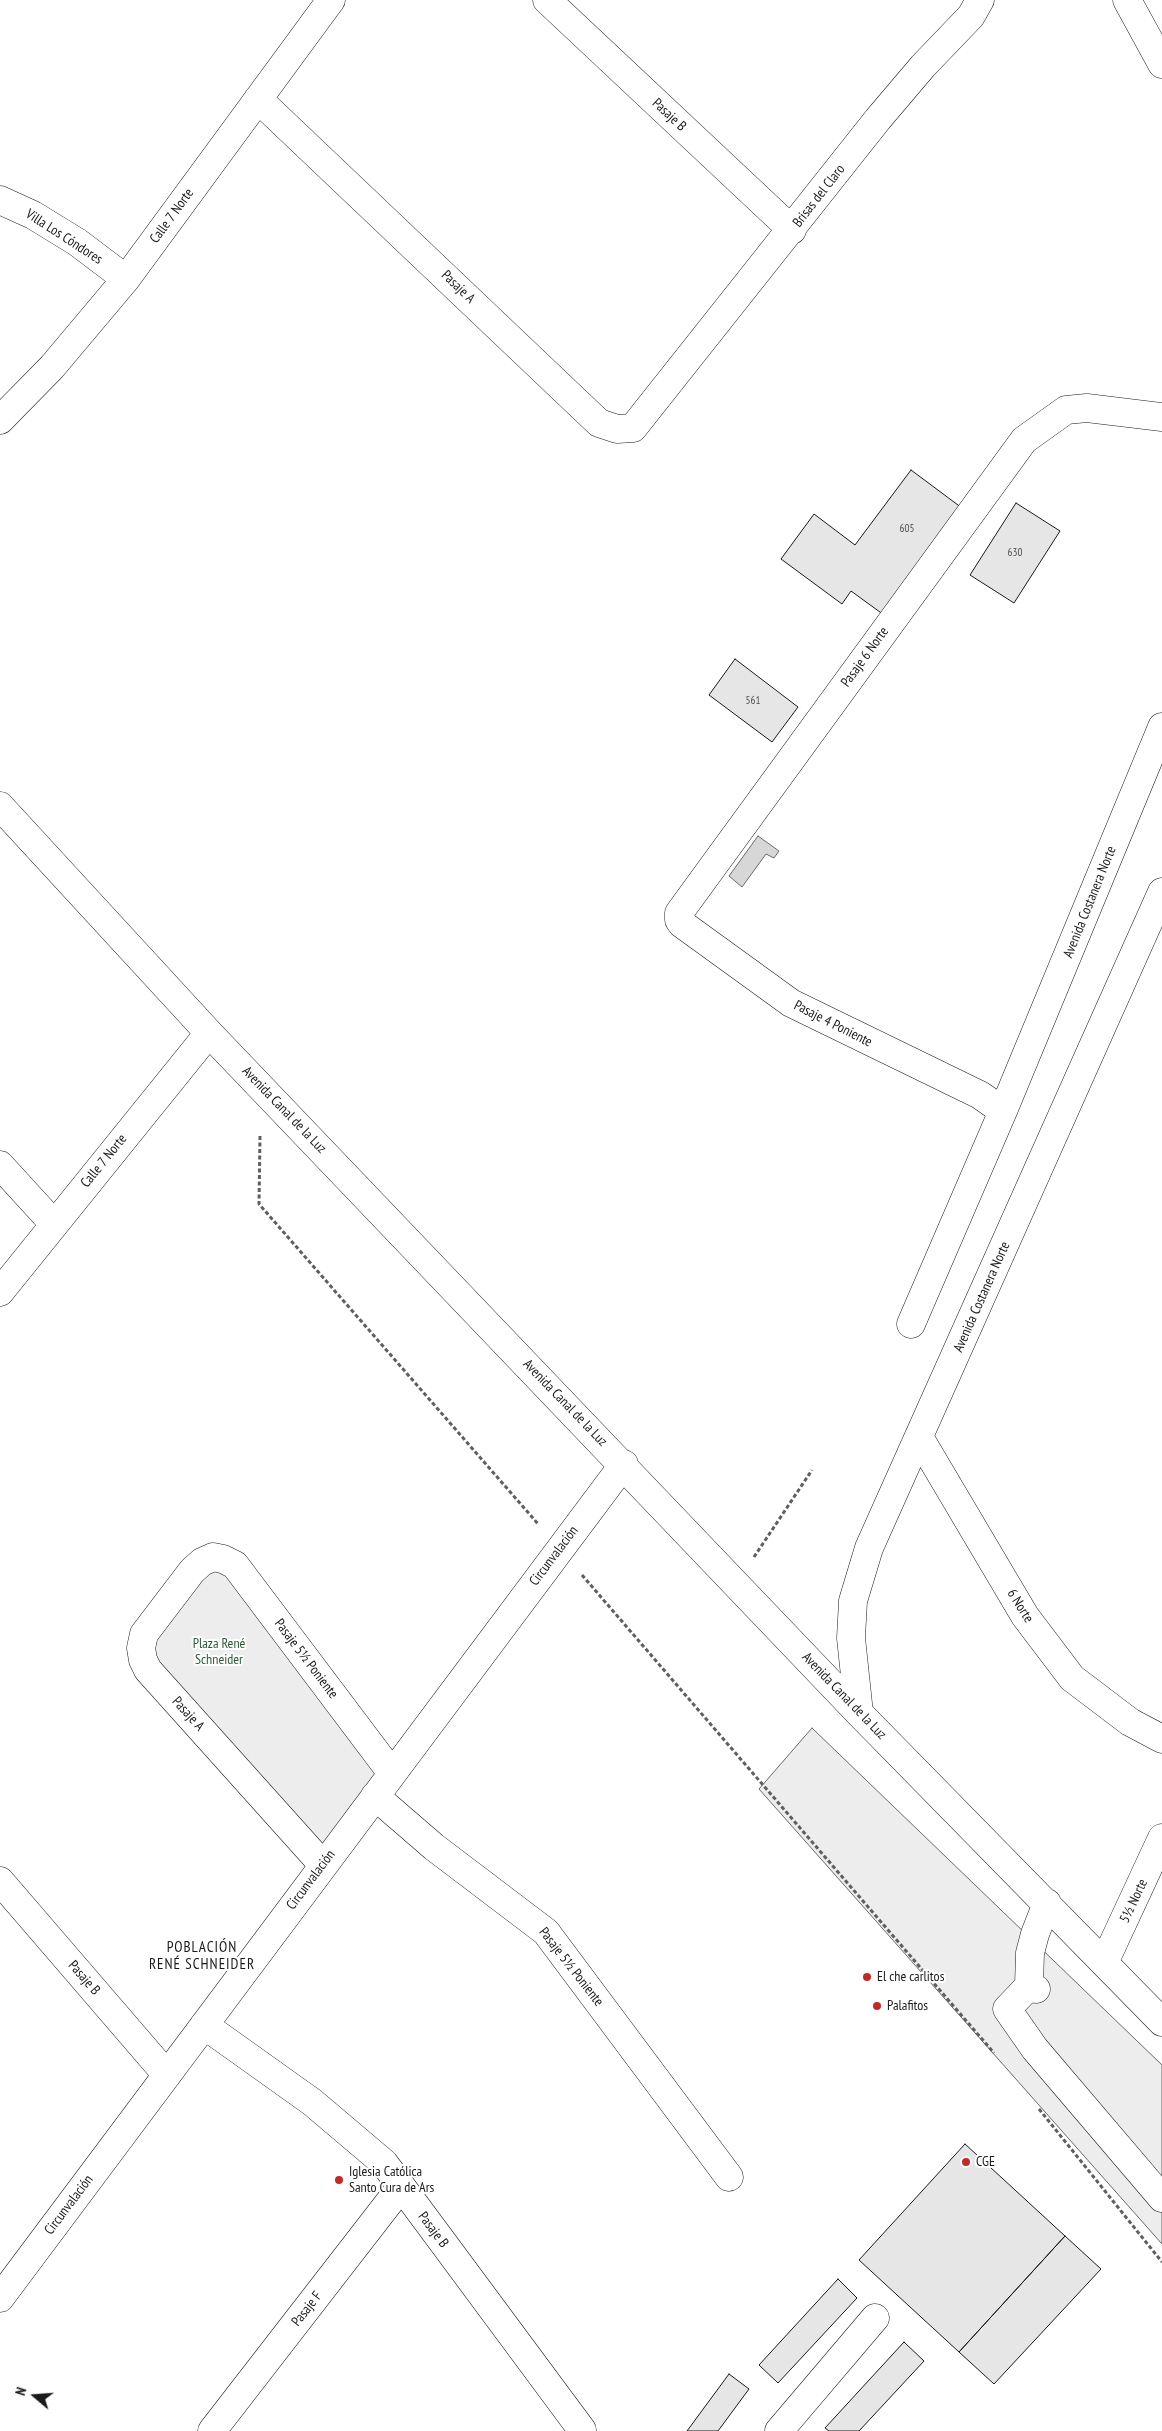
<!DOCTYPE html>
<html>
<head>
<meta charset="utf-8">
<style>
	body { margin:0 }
	#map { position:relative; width:1162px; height:2431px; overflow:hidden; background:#fff; font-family:"PT Sans Narrow",sans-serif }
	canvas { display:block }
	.north { position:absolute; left:10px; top:2371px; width:50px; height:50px; -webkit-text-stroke:4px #fff; paint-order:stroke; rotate:288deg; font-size:14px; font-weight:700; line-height:20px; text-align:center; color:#1a1a1a }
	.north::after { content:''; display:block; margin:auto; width:18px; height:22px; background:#1a1a1a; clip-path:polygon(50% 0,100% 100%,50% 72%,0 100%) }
</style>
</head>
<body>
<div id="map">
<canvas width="1162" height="2431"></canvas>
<div class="north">N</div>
</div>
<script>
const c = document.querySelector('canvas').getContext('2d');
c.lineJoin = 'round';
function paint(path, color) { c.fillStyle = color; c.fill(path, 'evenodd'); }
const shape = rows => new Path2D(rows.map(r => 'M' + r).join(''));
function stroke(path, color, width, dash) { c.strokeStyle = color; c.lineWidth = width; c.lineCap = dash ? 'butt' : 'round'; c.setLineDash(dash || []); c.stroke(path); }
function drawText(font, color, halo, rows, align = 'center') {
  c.font = font + ' "PT Sans Narrow",sans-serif'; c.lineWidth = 4; c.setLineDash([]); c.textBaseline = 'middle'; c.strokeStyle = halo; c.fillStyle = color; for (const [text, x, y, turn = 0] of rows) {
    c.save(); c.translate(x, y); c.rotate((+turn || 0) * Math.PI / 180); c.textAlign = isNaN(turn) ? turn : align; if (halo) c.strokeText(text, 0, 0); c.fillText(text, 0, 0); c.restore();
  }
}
const built = shape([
	[213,1557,391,1772,323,1865,148,1670,144,1634,213,1557],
	[812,1728,1162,2065,1162,2244,759,1789,812,1728]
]);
paint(built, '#ededed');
stroke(built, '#6a6a6a', 1);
const water = shape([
	[758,836,779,851,774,858,766,854,742,887,729,876,758,836]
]);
paint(water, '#d7d7d7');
stroke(water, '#6a6a6a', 1);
const building = shape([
	[911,470,962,508,884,615,851,591,842,604,781,559,814,514,855,545,911,470],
	[1016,503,1060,531,1014,603,970,575,1016,503],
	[735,659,798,707,772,742,709,695,735,659],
	[965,2144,1065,2236,959,2352,859,2260,965,2144],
	[1065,2236,1101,2269,994,2384,959,2352,1065,2236],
	[838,2279,857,2298,778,2383,759,2365,838,2279],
	[904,2342,924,2361,859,2431,829,2431,825,2428,904,2342],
	[729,2374,749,2389,718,2431,687,2431,729,2374]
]);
paint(building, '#e6e6e6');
stroke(building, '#1a1a1a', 1);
const minor = shape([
	[547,0,792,230],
	[1127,0,1162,64],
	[258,99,599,423,617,429,633,428,878,119,923,66,971,16,980,0],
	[0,200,33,215,77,242,126,279],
	[0,420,52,367,126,279,331,0],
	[0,806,209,1033,859,1713,1162,2022],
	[1003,1111,980,1095,791,1003,682,924,679,920,679,913,1024,440,1066,410,1087,408,1162,417],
	[0,1165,53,1223],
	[0,1292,209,1033],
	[911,1324,1003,1111,1162,727],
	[919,1437,1025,1616,1072,1678,1130,1722,1162,1739],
	[859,1713,851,1638,853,1601,869,1548,1162,892],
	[375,1796,434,1847,546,1932,729,2177],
	[323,1865,148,1670,143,1660,141,1648,144,1634,192,1571,202,1562,213,1557,223,1559,235,1565,391,1772],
	[0,1881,167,2075],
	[1104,1963,1162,1838],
	[1029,1986,1030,1953,1035,1934,1047,1903],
	[1036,1989,1029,1986,1007,2009,1035,2049,1162,2198],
	[204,2025,312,2102,384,2163,582,2430],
	[0,2298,624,1464],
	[212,2431,401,2187],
	[779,2431,875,2318]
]);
stroke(minor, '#1a1a1a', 29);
stroke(shape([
	[260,1136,259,1204,539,1525],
	[754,1557,812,1470],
	[582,1575,994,2053],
	[1039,2109,1162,2262]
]), '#5f5f5f', 3, [4, 2.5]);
stroke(minor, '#fff', 28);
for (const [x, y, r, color] of [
	[867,1977,5,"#c62828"],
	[877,2006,5,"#c62828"],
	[966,2162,5,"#c62828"],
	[339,2180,5,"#c62828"]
]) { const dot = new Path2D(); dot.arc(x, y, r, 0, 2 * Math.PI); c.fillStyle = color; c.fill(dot); stroke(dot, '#fff', 2); }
drawText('11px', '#4d4d4d', null, [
	["605",907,529],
	["630",1015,553],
	["561",753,701]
]);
drawText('14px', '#1a1a1a', '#fff', [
	["Pasaje B",669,115,43],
	["Brisas del Claro",819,196,-52],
	["Calle 7 Norte",172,216,-54],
	["Villa Los Cóndores",64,237,33],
	["Pasaje A",458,287,44],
	["Pasaje 6 Norte",865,657,-54],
	["Avenida Costanera Norte",1090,902,-68],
	["Pasaje 4 Poniente",833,1024,27],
	["Avenida Canal de la Luz",284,1110,46],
	["Calle 7 Norte",104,1161,-51],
	["Avenida Costanera Norte",982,1297,-66],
	["Avenida Canal de la Luz",565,1403,46],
	["Circunvalación",554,1556,-53],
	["6 Norte",1020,1606,58],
	["Pasaje 5½ Poniente",306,1659,53],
	["Avenida Canal de la Luz",844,1696,46],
	["Pasaje A",188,1714,48],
	["Circunvalación",311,1880,-53],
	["5½ Norte",1134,1901,-65],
	["Pasaje 5½ Poniente",571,1967,52],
	["Pasaje B",84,1978,49],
	["Circunvalación",69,2205,-53],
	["Pasaje B",433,2230,53],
	["Pasaje F",307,2309,-52]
]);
drawText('14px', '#2b5a34', '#fff', [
	["Plaza René",219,1644],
	["Schneider",219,1660]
]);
drawText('14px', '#1a1a1a', '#fff', [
	["El che carlitos",877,1977],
	["Palafitos",887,2006],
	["CGE",976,2162],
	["Iglesia Católica",349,2172],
	["Santo Cura de Ars",349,2188]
], 'left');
c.letterSpacing = '1px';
drawText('15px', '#1a1a1a', '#fff', [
	["POBLACIÓN",202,1948],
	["RENÉ SCHNEIDER",202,1965]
]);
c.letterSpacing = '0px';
</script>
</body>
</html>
